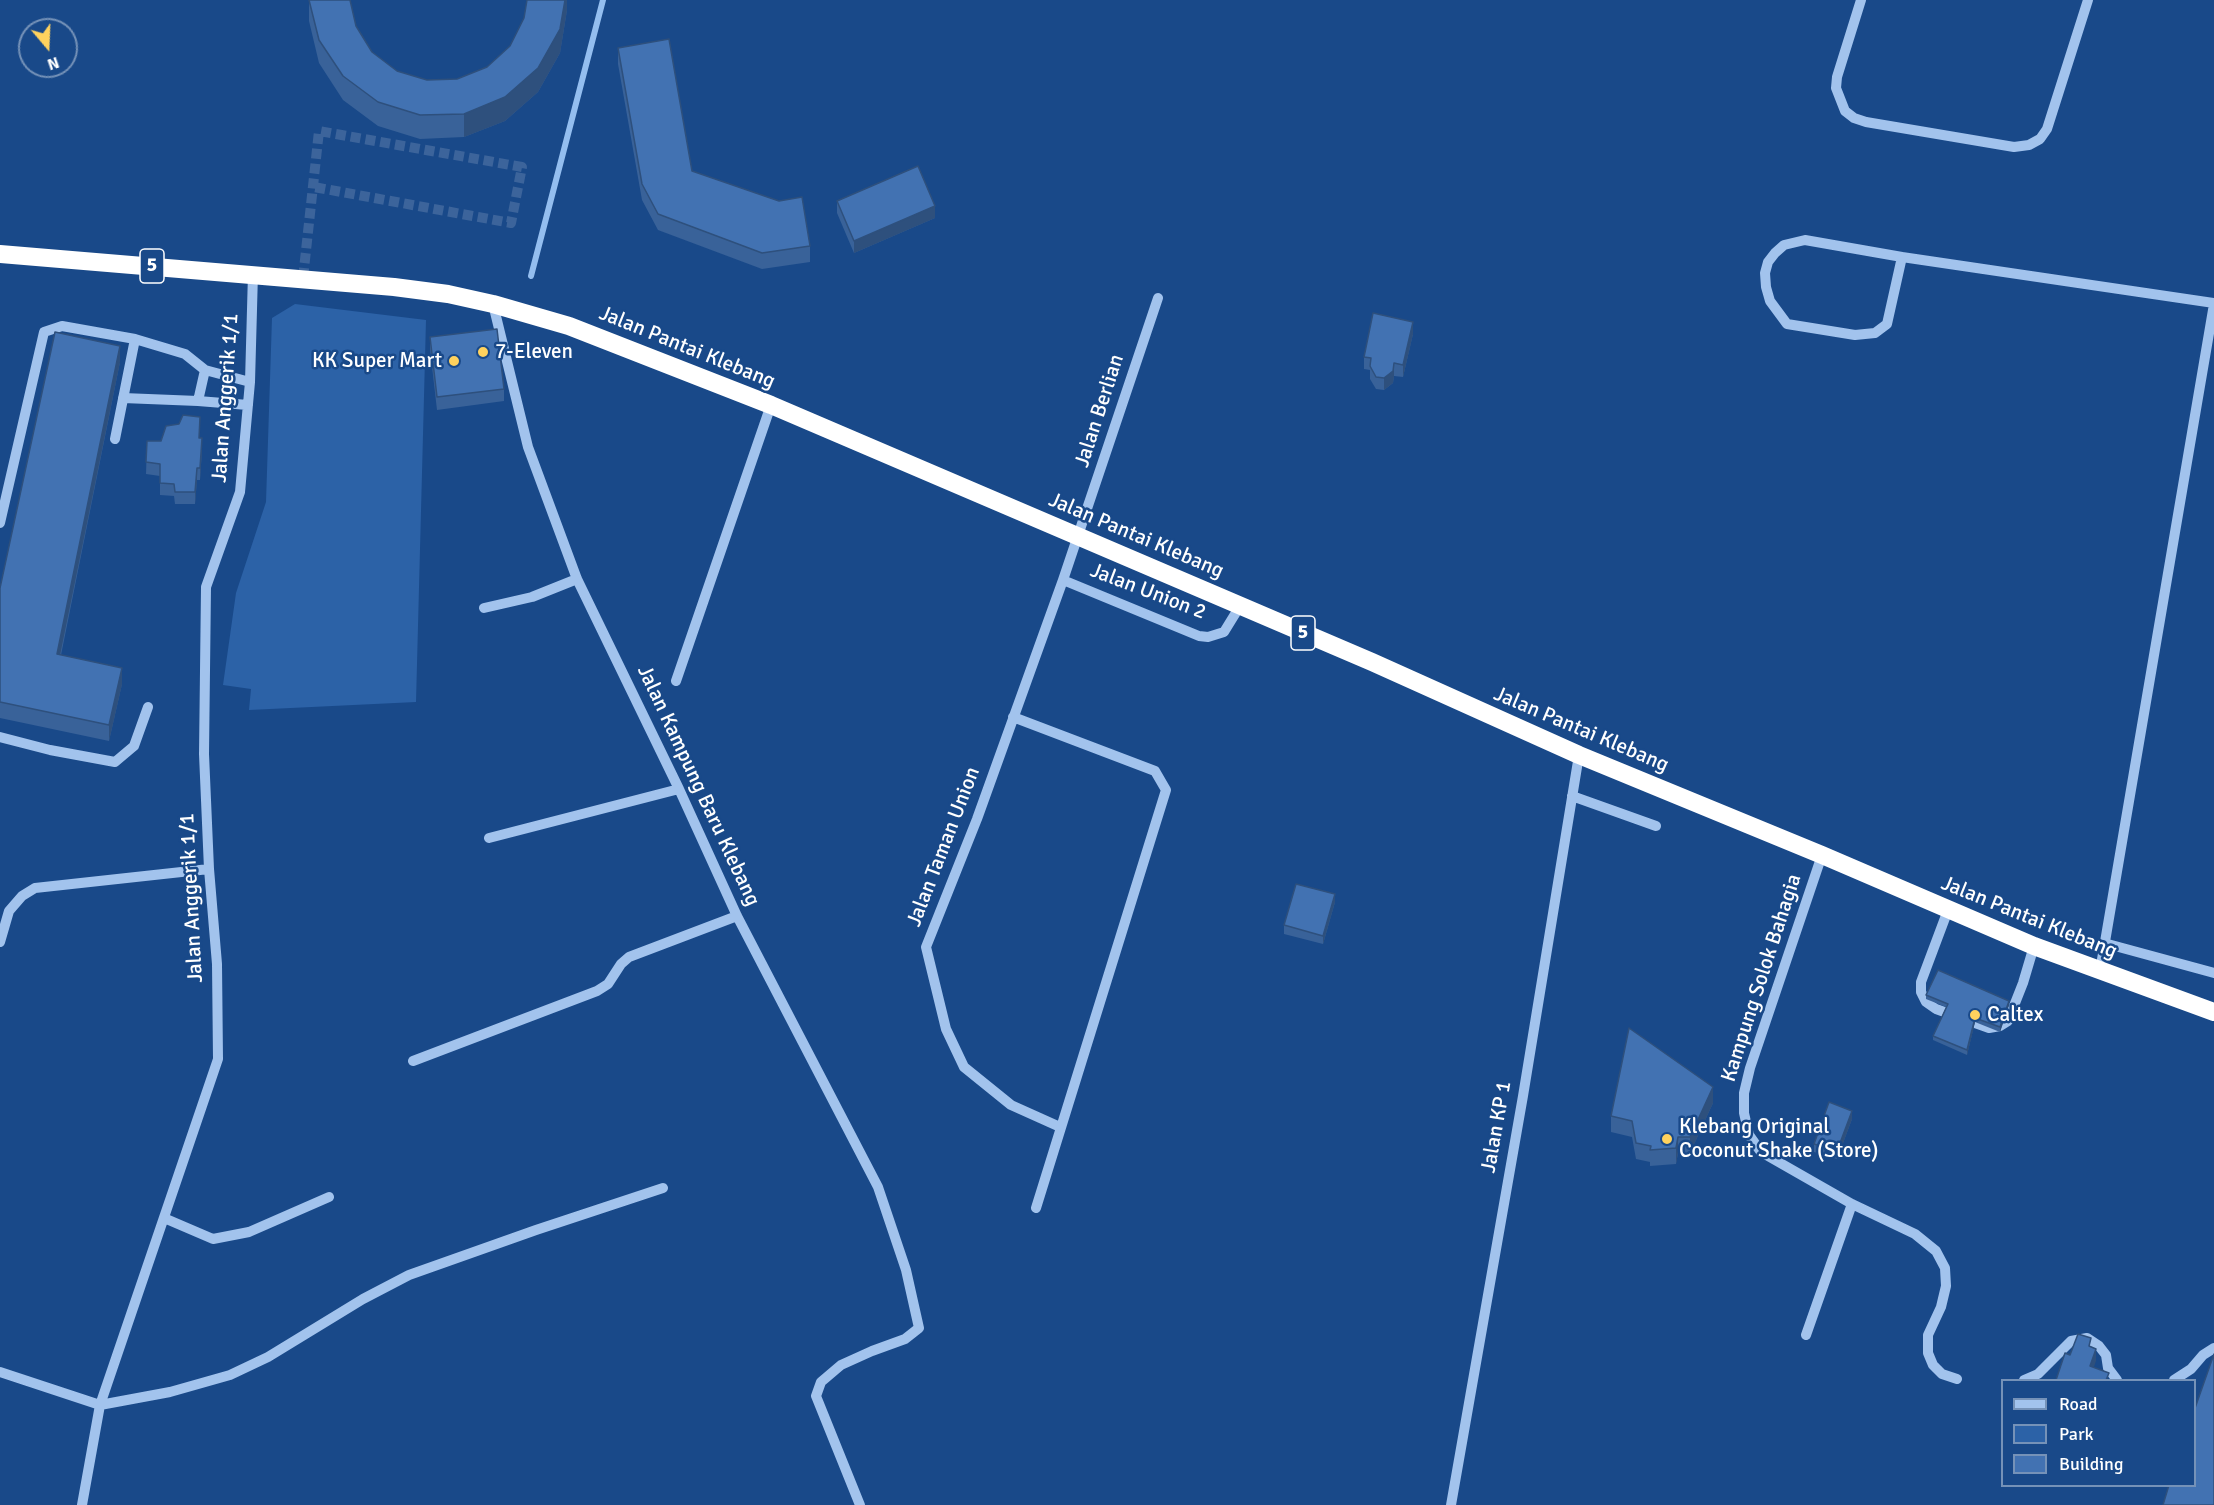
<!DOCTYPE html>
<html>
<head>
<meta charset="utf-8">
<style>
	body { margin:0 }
	#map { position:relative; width:2214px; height:1505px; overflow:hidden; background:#194989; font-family:Signika,sans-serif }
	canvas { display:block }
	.legend { position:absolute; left:2001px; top:1379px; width:195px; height:108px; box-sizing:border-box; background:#194989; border:2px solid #7592b8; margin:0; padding:8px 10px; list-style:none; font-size:18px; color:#fff }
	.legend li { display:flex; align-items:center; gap:12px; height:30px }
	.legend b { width:30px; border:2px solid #7592b8 }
	.north { position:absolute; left:18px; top:18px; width:60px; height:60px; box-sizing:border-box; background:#194989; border:2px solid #7592b8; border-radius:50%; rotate:161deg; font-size:16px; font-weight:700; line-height:24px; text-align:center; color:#fff }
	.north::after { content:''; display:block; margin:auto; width:21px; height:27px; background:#ffd25e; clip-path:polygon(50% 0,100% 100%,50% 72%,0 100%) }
</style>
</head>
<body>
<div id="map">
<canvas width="2214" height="1505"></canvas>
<ul class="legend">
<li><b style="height:8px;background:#a2c3ed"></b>Road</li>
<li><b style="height:16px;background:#2c62a7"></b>Park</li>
<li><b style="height:16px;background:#4272b2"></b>Building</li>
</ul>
<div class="north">N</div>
</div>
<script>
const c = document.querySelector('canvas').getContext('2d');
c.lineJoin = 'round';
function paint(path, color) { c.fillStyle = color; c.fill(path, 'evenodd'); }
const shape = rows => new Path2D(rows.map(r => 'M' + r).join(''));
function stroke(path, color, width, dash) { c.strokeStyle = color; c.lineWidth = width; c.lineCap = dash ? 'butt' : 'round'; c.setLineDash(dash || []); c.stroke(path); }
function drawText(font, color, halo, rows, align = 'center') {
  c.font = font + ' Signika,sans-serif'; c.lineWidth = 5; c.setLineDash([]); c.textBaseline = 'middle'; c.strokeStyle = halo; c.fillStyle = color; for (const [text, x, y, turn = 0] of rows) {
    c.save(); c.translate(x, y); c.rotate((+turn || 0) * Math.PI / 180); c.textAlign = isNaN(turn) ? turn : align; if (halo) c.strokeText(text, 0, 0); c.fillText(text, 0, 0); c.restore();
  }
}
paint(shape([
	[295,304,426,320,416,702,249,710,251,689,223,685,236,593,266,502,272,318]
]), '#2c62a7');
stroke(shape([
	[531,276,603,0]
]), '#94beef', 6);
stroke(shape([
	[303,278,319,131,522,167,511,223,314,187]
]), '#3c649b', 10, [10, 5]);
stroke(shape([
	[1861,0,1837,77,1836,88,1845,111,1854,118,1866,122,2014,147,2029,145,2040,139,2047,129,2088,0],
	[1902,257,1887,324,1875,333,1855,335,1787,324,1770,301,1766,287,1765,273,1768,262,1775,253,1784,245,1805,240,1902,257,2214,303],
	[493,304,528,447,577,579,679,789,737,916,878,1187,906,1270,919,1328,905,1339,872,1351,841,1365,821,1382,816,1396,860,1505],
	[205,370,250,382],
	[123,398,198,401,248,405],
	[115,439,135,339],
	[0,523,44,332,62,326,135,339,185,354,205,370,198,401],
	[1063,580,1199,636,1208,637,1224,632,1240,606],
	[484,608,532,597,577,579],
	[676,681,771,405],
	[1013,717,1155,771,1166,790,1036,1208],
	[0,737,50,750,115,762,134,746,148,707],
	[1572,796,1656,826],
	[489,838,679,789],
	[1822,855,1750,1068,1744,1093,1744,1113,1749,1135,1761,1152,1852,1204,1915,1234,1936,1251,1945,1268,1946,1286,1941,1307,1928,1335,1928,1353,1933,1365,1942,1374,1957,1379],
	[1948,910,1921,982,1921,992,1926,1002,1936,1009,1989,1028,2000,1026,2008,1021,2023,983,2034,946],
	[0,942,9,911,22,896,35,888,209,869],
	[2104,943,2214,973],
	[2100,971,2214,304],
	[413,1061,597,991,608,984,621,964,629,957,737,916],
	[1060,1127,1011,1105,964,1067,946,1029,926,947,977,819,1063,580,1158,298],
	[164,1218,213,1239,249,1232,329,1197],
	[1806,1335,1852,1204],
	[0,1372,100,1405,170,1392,230,1375,268,1357,363,1299,409,1275,536,1230,663,1188],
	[2024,1380,2038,1374,2071,1341,2087,1338,2099,1346,2106,1355,2108,1368,2117,1380],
	[2174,1380,2191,1369,2203,1355,2214,1348],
	[82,1505,100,1405,218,1059,217,964,209,869,204,754,206,587,240,492,250,382,253,273],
	[1451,1505,1523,1096,1579,755]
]), '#a2c3ed', 10);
stroke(shape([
	[0,254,394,287,448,294,493,304,569,326,771,405,1372,662,1579,755,1822,855,2034,946,2214,1012]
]), '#fff', 18);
paint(shape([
	[309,0,350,0,356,26,372,52,397,71,427,80,457,79,487,67,567,0,567,10,560,53,538,92,505,121,464,137,420,139,378,126,343,100,319,63,309,21],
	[618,48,692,171,810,246,810,262,762,269,658,230,642,200,618,64],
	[837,201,935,218,854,253,837,213],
	[1413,334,1403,377,1394,376,1393,383,1384,390,1376,389,1370,379,1370,370,1364,369,1364,357],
	[430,337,504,389,504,401,437,410,430,349],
	[120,362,61,655,122,684,109,741,0,718,0,588],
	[200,438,202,450,200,480,197,480,195,504,175,504,174,496,160,495,160,476,146,474,147,441,161,441],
	[1335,902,1323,944,1284,934,1284,925],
	[1926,995,2009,1005,2000,1032,1975,1022,1967,1055,1933,1040,1933,1036,1946,1007,1926,999],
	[1713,1103,1690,1153,1678,1153,1676,1164,1650,1166,1650,1162,1636,1159,1632,1137,1611,1132,1611,1116],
	[1852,1119,1837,1159,1814,1152,1814,1144]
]), '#396299');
paint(shape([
	[565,0,567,0,567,10,560,53,538,92,505,121,464,137,464,114],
	[935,206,935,218,854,253,854,241],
	[1413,322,1413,334,1403,377,1403,365],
	[120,346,120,362,57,670,57,654],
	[1394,363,1394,376,1393,383,1384,390,1384,378],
	[202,438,202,450,200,480,200,468],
	[197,468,197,480,195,504,195,492],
	[122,668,122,684,109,741,109,725],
	[1335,894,1335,902,1323,944,1323,936],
	[2009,1001,2009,1005,2000,1032,2000,1027],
	[1975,1018,1975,1022,1967,1055,1967,1050],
	[1713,1087,1713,1103,1690,1153,1690,1137],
	[1852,1111,1852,1119,1837,1159,1837,1151],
	[1678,1137,1678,1153,1676,1164,1676,1148],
	[2096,1349,2096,1361,2090,1378,2090,1366]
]), '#2e507d');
const building = shape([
	[309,0,350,0,356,26,372,52,397,71,427,80,457,79,487,67,510,46,524,18,527,0,565,0,560,29,538,68,505,97,464,114,420,115,378,102,343,76,319,40,309,0],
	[669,39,692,171,779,201,802,197,810,246,762,253,658,214,642,184,618,48,669,39],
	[918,166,935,206,854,241,837,201,918,166],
	[1373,313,1413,322,1403,365,1394,363,1393,371,1384,378,1376,377,1370,366,1371,358,1364,357,1373,313],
	[497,329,504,389,437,397,430,337,497,329],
	[55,332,120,346,57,654,122,668,109,725,0,702,0,588,55,332],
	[183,415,200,417,199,438,202,438,200,468,197,468,195,492,175,492,174,484,160,483,160,464,146,462,147,441,161,441,166,426,179,424,183,415],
	[1296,884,1335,894,1323,936,1284,925,1296,884],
	[1938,970,2009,1001,2000,1027,1975,1018,1967,1050,1933,1036,1948,1004,1926,995,1938,970],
	[1629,1028,1713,1087,1690,1137,1678,1137,1676,1148,1650,1150,1651,1146,1636,1143,1632,1121,1611,1116,1629,1028],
	[1829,1102,1852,1111,1837,1151,1814,1144,1829,1102],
	[2078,1334,2091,1338,2089,1346,2096,1349,2090,1366,2109,1373,2106,1380,2056,1380,2065,1353,2070,1355,2078,1334],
	[2214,1354,2214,1505,2163,1505,2169,1485,2194,1485,2194,1411,2214,1354]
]);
paint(building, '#4272b2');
stroke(building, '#2e507d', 1.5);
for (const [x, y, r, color] of [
	[483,352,6,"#ffd25e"],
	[454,361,6,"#ffd25e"],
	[1975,1015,6,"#ffd25e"],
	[1667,1139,6,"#ffd25e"]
]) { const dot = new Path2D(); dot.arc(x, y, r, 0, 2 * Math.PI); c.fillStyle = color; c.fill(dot); stroke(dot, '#194989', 2); }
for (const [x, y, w] of [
	[152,266,24],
	[1303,633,24]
]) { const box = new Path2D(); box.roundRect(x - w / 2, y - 17, w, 34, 4.5); c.fillStyle = '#194989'; c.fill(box); stroke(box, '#fff', 1.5); }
drawText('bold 20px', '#fff', null, [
	["5",152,266],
	["5",1303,633]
]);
drawText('21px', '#fff', '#194989', [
	["Jalan Pantai Klebang",687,348,22],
	["Jalan Anggerik 1/1",226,398,-86],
	["Jalan Berlian",1100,411,-72],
	["Jalan Pantai Klebang",1136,536,23],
	["Jalan Union 2",1148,592,21],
	["Jalan Pantai Klebang",1581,730,23],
	["Jalan Kampung Baru Klebang",698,786,65],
	["Jalan Taman Union",944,847,-69],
	["Jalan Anggerik 1/1",192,898,-93],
	["Jalan Pantai Klebang",2029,918,22],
	["Kampung Solok Bahagia",1762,978,-72],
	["Jalan KP 1",1497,1127,-80]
]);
drawText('21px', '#fff', '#194989', [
	["7-Eleven",495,352],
	["KK Super Mart",442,361,"right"],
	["Caltex",1987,1015],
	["Klebang Original",1679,1127],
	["Coconut Shake (Store)",1679,1151]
], 'left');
</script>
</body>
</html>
